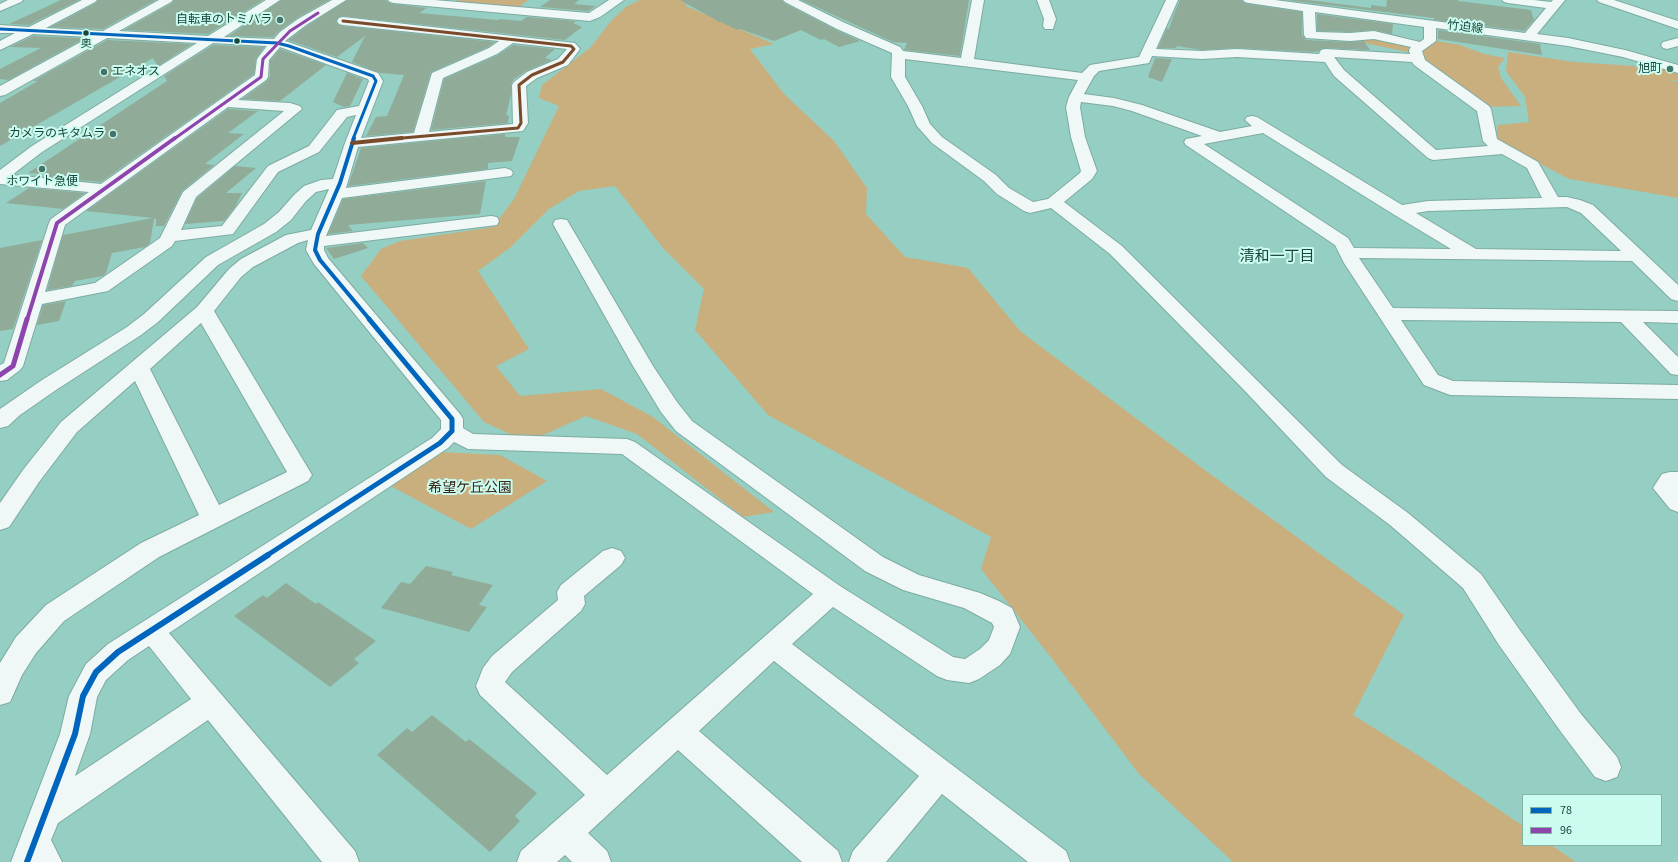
<!DOCTYPE html>
<html>
<head>
<meta charset="utf-8">
<style>
	body { margin:0 }
	#map { position:relative; width:1678px; height:862px; overflow:hidden; background:#95cec2; font-family:"Source Sans 3",sans-serif }
	canvas { display:block }
	.legend { position:absolute; left:1522px; top:794px; width:140px; height:52px; box-sizing:border-box; background:#ccfbef; border:1px solid #84b2a7; margin:0; padding:5px 7px; list-style:none; font-size:12px; color:#19453c }
	.legend li { display:flex; align-items:center; gap:8px; height:20px }
	.legend b { width:20px; border:1px solid #84b2a7 }
</style>
</head>
<body>
<div id="map">
<canvas width="1678" height="862"></canvas>
<ul class="legend">
<li><b style="height:5px;background:#0065bd"></b>78</li>
<li><b style="height:5px;background:#8e44ad"></b>96</li>
</ul>
</div>
<script>
const c = document.querySelector('canvas').getContext('2d');
c.lineJoin = 'round';
function paint(path, color) { c.fillStyle = color; c.fill(path, 'evenodd'); }
const shape = rows => new Path2D(rows.map(r => 'M' + r).join(''));
function stroke(path, color, width, dash) { c.strokeStyle = color; c.lineWidth = width; c.lineCap = dash ? 'butt' : 'round'; c.setLineDash(dash || []); c.stroke(path); }
function drawText(font, color, halo, rows, align = 'center') {
  c.font = font + ' "Source Sans 3","Noto Sans JP",sans-serif'; c.lineWidth = 4; c.setLineDash([]); c.textBaseline = 'middle'; c.strokeStyle = halo; c.fillStyle = color; for (const [text, x, y, turn = 0] of rows) {
    c.save(); c.translate(x, y); c.rotate((+turn || 0) * Math.PI / 180); c.textAlign = isNaN(turn) ? turn : align; if (halo) c.strokeText(text, 0, 0); c.fillText(text, 0, 0); c.restore();
  }
}
paint(shape([
	[457,0,528,0,519,7,511,8,456,2],
	[640,0,685,0,686,6,774,44,750,49,784,94,834,141,867,188,866,214,905,257,968,268,1020,331,1206,471,1404,615,1353,715,1424,759,1523,826,1523,845,1551,845,1576,862,1233,862,1139,774,1046,651,981,569,991,537,768,415,695,330,704,289,663,248,615,186,579,191,549,209,511,247,478,271,529,349,496,366,520,396,601,389,653,417,774,512,743,517,637,434,586,416,527,442,484,422,361,276,381,249,400,241,493,227,514,199,559,106,539,98,542,85,590,48,612,20,627,6],
	[1374,36,1426,47,1436,41,1460,45,1484,54,1505,58,1498,67,1501,78,1521,106,1483,107,1428,63,1422,55,1360,42,1357,38],
	[1508,52,1574,62,1635,66,1642,72,1665,81,1647,74,1642,67,1643,62,1678,72,1678,80,1666,81,1678,81,1678,198,1569,179,1495,140,1498,125,1529,122,1525,97,1506,71],
	[438,452,500,455,547,481,471,529,389,485]
]), '#c9af7e');
paint(shape([
	[61,0,79,0,29,25,9,24],
	[98,0,156,0,103,29,51,27,96,3],
	[174,0,263,0,208,34,124,30,172,3],
	[281,0,329,0,297,18,279,31,273,37,229,36],
	[347,0,386,0,389,3,394,4,427,8,419,13,498,20,500,19,521,21,527,17,576,21,573,23,582,27,565,40,343,16,339,17,336,22,339,25,343,26,495,42,488,47,431,72,413,132,366,136,376,117,387,116,404,75,380,73,352,62,365,36,337,57,288,40,307,26],
	[550,0,579,0,574,4,596,6,588,11,540,7],
	[680,0,782,0,784,3,836,30,860,41,839,47,824,39,821,40,801,30,774,41,740,29,737,30,721,22,719,22],
	[801,0,969,0,960,56,904,50,907,43,893,42],
	[1180,0,1242,0,1244,3,1249,4,1302,12,1302,35,1306,40,1350,42,1364,41,1370,50,1325,48,1321,49,1319,51,1313,52,1237,48,1202,50,1177,46,1176,48,1158,48,1167,28,1169,29,1174,14],
	[1286,0,1308,0,1371,8,1371,5,1386,7,1387,0,1458,0,1458,1,1531,10,1534,20,1524,31,1434,20,1434,18],
	[1317,14,1393,24,1392,34,1374,30,1350,32,1317,31],
	[1438,30,1540,44,1542,55,1438,39],
	[33,36,85,38,8,80,0,79,0,69,41,48,10,47],
	[107,40,192,44,158,66,153,58,0,146,0,103,38,81,33,81],
	[213,45,264,47,256,59,254,74,101,182,43,177,47,174,28,173,167,81,164,76],
	[513,45,555,49,545,58,552,60,526,71,514,79,511,84,511,94,506,116,509,115,508,123,431,130,444,79,498,55],
	[280,49,326,65,280,101,242,99,267,81,270,77,270,61],
	[1155,58,1172,59,1162,82,1148,77],
	[347,73,363,79,350,106,344,107,333,102],
	[228,109,258,111,228,133,244,134,205,164,214,165,182,191,164,226,156,226,156,219,154,219,150,243,145,247,112,253,106,273,103,276,75,281,72,286,47,290,63,235,153,218,86,211],
	[505,134,505,137,520,137,512,161,488,163,488,169,348,186,361,148],
	[235,166,256,168,226,193,242,193,235,207,224,221,185,224,197,198],
	[486,181,480,214,348,225,353,231,328,234,343,199],
	[29,188,85,193,63,209,6,203],
	[42,240,13,329,0,331,0,248],
	[363,243,368,248,334,259,326,248],
	[66,301,59,321,37,325,43,305],
	[426,566,453,572,451,575,493,585,479,605,487,607,469,632,381,608,401,582,410,584],
	[286,583,316,604,318,602,376,641,354,659,359,663,330,687,234,616,263,595,267,598],
	[432,715,466,742,469,739,537,793,515,816,520,821,490,852,377,755,407,728,412,732]
]), '#90ac98');
const minor = shape([
	[8,0,23,0,21,2,0,11,0,4,8,0],
	[82,0,97,0,95,2,46,28,103,31,159,0,173,0,171,2,119,31,208,36,266,0,280,0,224,37,274,39,280,32,298,19,332,0,346,0,306,25,285,41,378,73,383,81,361,138,414,133,432,73,489,48,499,41,343,25,339,24,337,21,339,18,343,17,575,43,580,49,568,65,537,78,526,86,528,123,523,131,358,147,346,188,505,168,511,170,513,173,511,176,342,198,326,236,491,216,497,217,499,221,497,225,324,246,324,250,328,258,460,414,463,419,463,428,473,434,627,439,635,442,840,586,953,657,965,659,980,649,989,640,994,627,992,623,964,608,903,590,865,571,676,431,661,412,633,366,553,224,555,220,561,219,567,220,653,366,677,402,692,421,883,557,919,575,980,593,999,601,1012,608,1020,627,1010,654,1000,665,979,679,969,683,947,680,937,676,833,607,792,644,1066,851,1070,862,1028,862,942,794,886,862,849,862,853,851,919,776,774,661,699,731,838,851,842,862,802,862,678,750,588,833,607,851,611,862,572,862,565,855,557,862,517,862,521,851,585,795,480,695,476,686,483,668,492,656,558,600,557,592,561,585,603,551,612,548,621,551,625,558,621,565,584,596,585,604,581,611,512,672,505,682,607,775,813,594,622,454,468,449,454,442,448,448,169,633,355,851,359,862,322,862,208,720,58,823,51,840,62,862,11,862,60,734,69,696,86,664,108,644,432,438,441,429,441,420,314,264,306,250,308,240,298,243,253,267,241,277,214,311,312,475,308,481,159,557,64,621,36,653,22,675,10,702,0,705,0,663,16,637,46,605,141,543,199,515,135,381,77,432,39,482,9,527,0,530,0,503,23,470,61,422,197,307,229,269,241,259,286,235,311,230,329,189,316,192,306,201,291,220,276,232,218,265,158,322,141,335,56,390,20,415,8,426,0,428,0,409,42,380,127,327,144,314,206,257,264,224,279,212,294,195,304,186,321,180,333,179,345,143,356,115,347,117,319,152,278,172,233,234,175,241,172,246,108,291,42,304,23,366,20,370,7,380,0,381,0,365,4,363,49,223,51,219,89,192,0,184,0,170,32,146,197,43,107,38,5,95,0,96,0,86,90,37,33,34,0,50,0,41,15,33,0,33,0,25,29,27,82,0],
	[213,43,267,46,257,59,255,75,101,184,12,175,42,152,213,43],
	[513,43,567,49,558,59,527,72,514,82,512,85,513,124,429,132,443,78,497,54,513,43],
	[280,47,368,79,369,81,359,106,337,110,309,146,268,166,222,226,181,230,196,197,302,109,300,106,290,103,238,100,266,80,268,77,269,60,280,47],
	[228,107,284,111,183,192,160,238,95,283,45,292,65,225,228,107],
	[201,323,287,472,219,505,150,369,201,323],
	[149,646,191,699,75,776,90,734,97,697,106,680,128,660,149,646],
	[388,0,434,0,589,13,609,0,624,0,600,17,590,21,394,3,390,2,388,0],
	[783,0,798,0,845,23,900,47,903,51,961,58,972,0,984,0,974,59,1082,73,1090,65,1139,57,1166,0,1178,0,1156,49,1202,51,1237,49,1319,54,1321,50,1325,49,1410,54,1409,50,1411,47,1374,39,1350,41,1306,38,1304,35,1303,11,1249,3,1245,2,1243,0,1275,0,1525,33,1546,8,1508,3,1504,2,1502,0,1534,0,1551,2,1553,0,1565,0,1537,34,1568,38,1625,50,1678,65,1678,73,1623,57,1568,46,1436,28,1436,41,1422,51,1425,60,1489,106,1491,109,1497,139,1538,162,1558,197,1567,197,1580,200,1593,205,1678,285,1678,301,1671,299,1632,261,1359,258,1393,308,1678,311,1678,323,1643,322,1678,357,1678,375,1671,374,1621,322,1401,320,1438,375,1453,381,1678,385,1678,399,1450,395,1424,385,1344,263,1335,245,1186,145,1184,142,1186,139,1202,136,1132,111,1113,106,1081,102,1080,107,1085,137,1097,171,1092,179,1064,202,1122,246,1342,465,1408,513,1481,574,1519,629,1581,714,1617,757,1621,767,1617,777,1606,781,1595,777,1561,732,1499,645,1463,588,1390,525,1326,477,1244,390,1110,254,1051,208,1030,213,1024,211,997,194,984,181,932,143,917,126,908,106,891,77,892,53,837,29,785,2,783,0],
	[1315,12,1424,27,1424,39,1420,42,1374,31,1350,33,1316,32,1315,12],
	[1152,56,1202,59,1237,57,1325,62,1334,76,1428,158,1433,160,1502,154,1527,168,1542,198,1428,201,1402,205,1257,117,1252,116,1247,117,1245,120,1252,126,1220,132,1142,105,1114,98,1084,94,1094,76,1099,71,1149,63,1152,56],
	[1334,57,1412,62,1414,65,1477,111,1483,141,1488,146,1436,150,1344,70,1334,57],
	[905,59,1078,80,1069,97,1066,107,1071,137,1081,171,1080,173,1048,199,1033,202,1009,188,996,175,942,137,930,124,922,106,905,77,905,59],
	[1263,133,1393,214,1451,249,1354,248,1348,238,1204,144,1263,133],
	[1567,207,1581,213,1621,251,1476,249,1416,213,1428,211,1567,207],
	[1037,0,1049,0,1056,19,1053,29,1045,29,1043,26,1044,19,1037,0],
	[1597,0,1614,0,1678,21,1678,29,1599,2,1597,0],
	[1678,38,1678,46,1667,49,1663,48,1661,45,1663,42,1678,38],
	[1670,472,1678,472,1678,512,1670,509,1653,488,1662,474,1670,472]
]);
stroke(minor, '#7daba2', 2);
paint(minor, '#eff8f6');
stroke(shape([
	[0,29,277,43,289,46,373,76,376,81,353,139]
]), '#0065bd', 3);
stroke(shape([
	[354,138,340,183,318,234,315,250,320,260,370,320]
]), '#0065bd', 4);
stroke(shape([
	[266,556,440,443,452,431,452,419,369,319]
]), '#0065bd', 5);
stroke(shape([
	[27,862,75,734,83,696,96,672,118,652,268,555]
]), '#0065bd', 6);
stroke(shape([
	[174,139,261,77,263,59,290,31,318,13]
]), '#8e44ad', 3);
stroke(shape([
	[27,320,57,223,175,138]
]), '#8e44ad', 4);
stroke(shape([
	[0,375,13,366,27,319]
]), '#8e44ad', 5);
stroke(shape([
	[343,21,571,46,574,49,563,62,532,75,519,85,521,123,518,128,391,139]
]), '#7a4b2a', 3);
stroke(shape([
	[352,143,402,138]
]), '#7a4b2a', 4);
for (const [x, y, r, color] of [
	[280,20,4,"#44756b"],
	[86,33,3.5,"#19453c"],
	[237,41,3.5,"#19453c"],
	[1670,69,4,"#44756b"],
	[104,72,4,"#44756b"],
	[113,134,4,"#44756b"],
	[42,169,4,"#44756b"]
]) { const dot = new Path2D(); dot.arc(x, y, r, 0, 2 * Math.PI); c.fillStyle = color; c.fill(dot); stroke(dot, '#ccfbef', 1.5); }
drawText('11px', '#19453c', '#ccfbef', [
	["奥",86,45]
]);
drawText('12px', '#19453c', '#ccfbef', [
	["自転車のトミハラ",272,20],
	["旭町",1662,69],
	["エネオス",112,72,"left"],
	["カメラのキタムラ",105,134],
	["ホワイト急便",42,182,"center"]
], 'right');
drawText('12px', '#19453c', '#ccfbef', [
	["竹迫線",1465,28,7]
]);
drawText('14px', '#3b2819', '#ccfbef', [
	["希望ケ丘公園",470,489]
]);
drawText('15px', '#19453c', '#ccfbef', [
	["清和一丁目",1277,258]
]);
</script>
</body>
</html>
